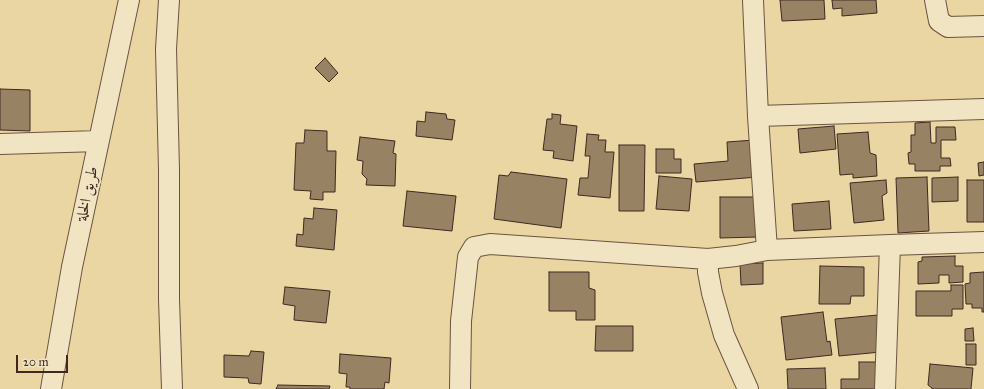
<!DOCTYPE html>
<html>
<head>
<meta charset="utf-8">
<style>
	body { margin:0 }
	#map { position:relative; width:984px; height:389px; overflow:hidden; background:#e9d6a3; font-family:"IM FELL Great Primer",serif }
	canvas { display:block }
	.scale { position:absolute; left:16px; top:355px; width:52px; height:18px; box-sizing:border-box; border:2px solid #402820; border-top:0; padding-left:5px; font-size:12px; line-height:14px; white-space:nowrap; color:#402820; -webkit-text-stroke:3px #f1e4c3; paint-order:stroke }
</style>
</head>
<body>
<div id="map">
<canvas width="984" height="389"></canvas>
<div class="scale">20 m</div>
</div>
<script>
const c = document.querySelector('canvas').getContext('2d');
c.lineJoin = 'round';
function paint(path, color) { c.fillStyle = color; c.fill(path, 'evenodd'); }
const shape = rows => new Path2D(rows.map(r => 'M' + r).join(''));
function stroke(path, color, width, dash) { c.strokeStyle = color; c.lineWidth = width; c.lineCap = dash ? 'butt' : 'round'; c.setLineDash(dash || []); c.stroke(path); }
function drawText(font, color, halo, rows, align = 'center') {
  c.font = font + ' "IM FELL Great Primer",Amiri,serif'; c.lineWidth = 3.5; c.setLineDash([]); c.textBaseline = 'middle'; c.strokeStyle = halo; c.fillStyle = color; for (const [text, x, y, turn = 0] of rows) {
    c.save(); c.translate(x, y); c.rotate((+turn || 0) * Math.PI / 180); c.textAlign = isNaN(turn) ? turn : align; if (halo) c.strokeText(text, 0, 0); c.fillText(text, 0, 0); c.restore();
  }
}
const building = shape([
	[780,0,824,0,825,19,782,21,780,0],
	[832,0,876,0,877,13,842,16,842,8,833,9,832,0],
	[325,58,338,73,329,82,315,68,325,58],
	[0,89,30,90,30,131,0,130,0,89],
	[426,112,446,114,447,119,455,120,452,140,416,136,417,121,425,122,426,112],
	[552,114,561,115,560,124,577,126,573,161,553,158,554,151,543,150,547,119,552,119,552,114],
	[930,122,931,143,936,143,936,127,955,127,956,140,941,140,941,158,950,158,951,166,940,166,940,171,915,171,915,164,909,164,908,153,911,152,911,135,915,135,915,123,930,122],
	[834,126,836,149,800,153,798,129,834,126],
	[305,130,327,131,327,151,336,151,335,192,323,192,323,200,310,199,311,191,294,190,296,143,304,143,305,130],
	[868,132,870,153,876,155,877,176,853,178,853,174,840,175,837,134,868,132],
	[587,134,599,135,598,140,606,140,605,152,614,152,610,198,578,195,580,178,588,178,590,156,585,156,587,134],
	[360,137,395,141,393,153,396,154,395,186,366,185,367,179,362,174,363,161,357,160,360,137],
	[754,140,758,177,696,182,694,164,728,161,727,142,754,140],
	[619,145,645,145,644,211,619,211,619,145],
	[656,149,674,149,674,159,681,159,681,173,656,173,656,149],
	[984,162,984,175,979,176,978,163,984,162],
	[511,172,567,179,561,228,494,219,499,175,508,176,511,172],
	[659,176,692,179,689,211,656,209,659,176],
	[927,177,929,231,898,233,896,178,927,177],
	[958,177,958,201,932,202,932,178,958,177],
	[886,180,887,193,882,196,884,220,854,223,850,183,886,180],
	[967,180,984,180,984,222,967,222,967,180],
	[407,191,456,196,452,231,403,226,407,191],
	[720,197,758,197,759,237,720,238,720,197],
	[829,201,831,229,794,231,792,204,829,201],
	[314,208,337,210,334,250,296,246,297,234,303,235,304,218,313,219,314,208],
	[955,256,955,266,963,266,963,282,949,283,949,275,939,275,939,283,918,284,918,262,922,261,922,257,955,256],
	[763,263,763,284,741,285,740,264,763,263],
	[820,266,864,267,864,296,851,296,850,304,819,304,820,266],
	[549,272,589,272,589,288,595,290,595,320,576,320,576,311,549,311,549,272],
	[984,272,984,312,982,312,982,308,972,308,972,304,966,304,965,284,970,283,970,273,984,272],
	[951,285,963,285,963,309,952,309,952,316,916,316,916,291,951,291,951,285],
	[285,287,330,291,326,323,294,320,295,306,283,304,285,287],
	[823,312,827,342,830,341,832,355,786,360,781,317,823,312],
	[878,315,881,352,839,356,835,319,878,315],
	[596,326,633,326,633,351,595,351,596,326],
	[973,328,974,341,965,341,965,329,973,328],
	[966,344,976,344,976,365,966,365,966,344],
	[251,351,264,352,261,384,249,383,248,378,224,377,224,355,249,356,251,351],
	[340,354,391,358,389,383,385,382,384,389,350,389,350,387,346,387,347,374,339,373,340,354],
	[859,362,876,362,880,389,841,389,841,379,859,379,859,362],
	[930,364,973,368,971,389,932,389,932,388,928,385,930,364],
	[825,368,826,389,788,389,787,369,825,368],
	[278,385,330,386,329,389,276,389,278,385]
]);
paint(building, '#988264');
stroke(building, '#402820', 1);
const minor = shape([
	[169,0,166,49,169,170,169,299,172,389],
	[753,0,758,116,767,250],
	[935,0,939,21,948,27,984,26],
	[758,116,984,109],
	[0,144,99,141],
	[51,389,72,267,129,0],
	[460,389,461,321,468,257,474,247,490,244,708,259],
	[748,389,724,335,712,293,708,272,708,259,736,256,767,250,890,245,984,242],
	[885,389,890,245]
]);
stroke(minor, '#6a5441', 22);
stroke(minor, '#f1e4c3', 20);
drawText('16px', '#402820', '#f1e4c3', [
	["طريق الخلة",88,194,-78]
]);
</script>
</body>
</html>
